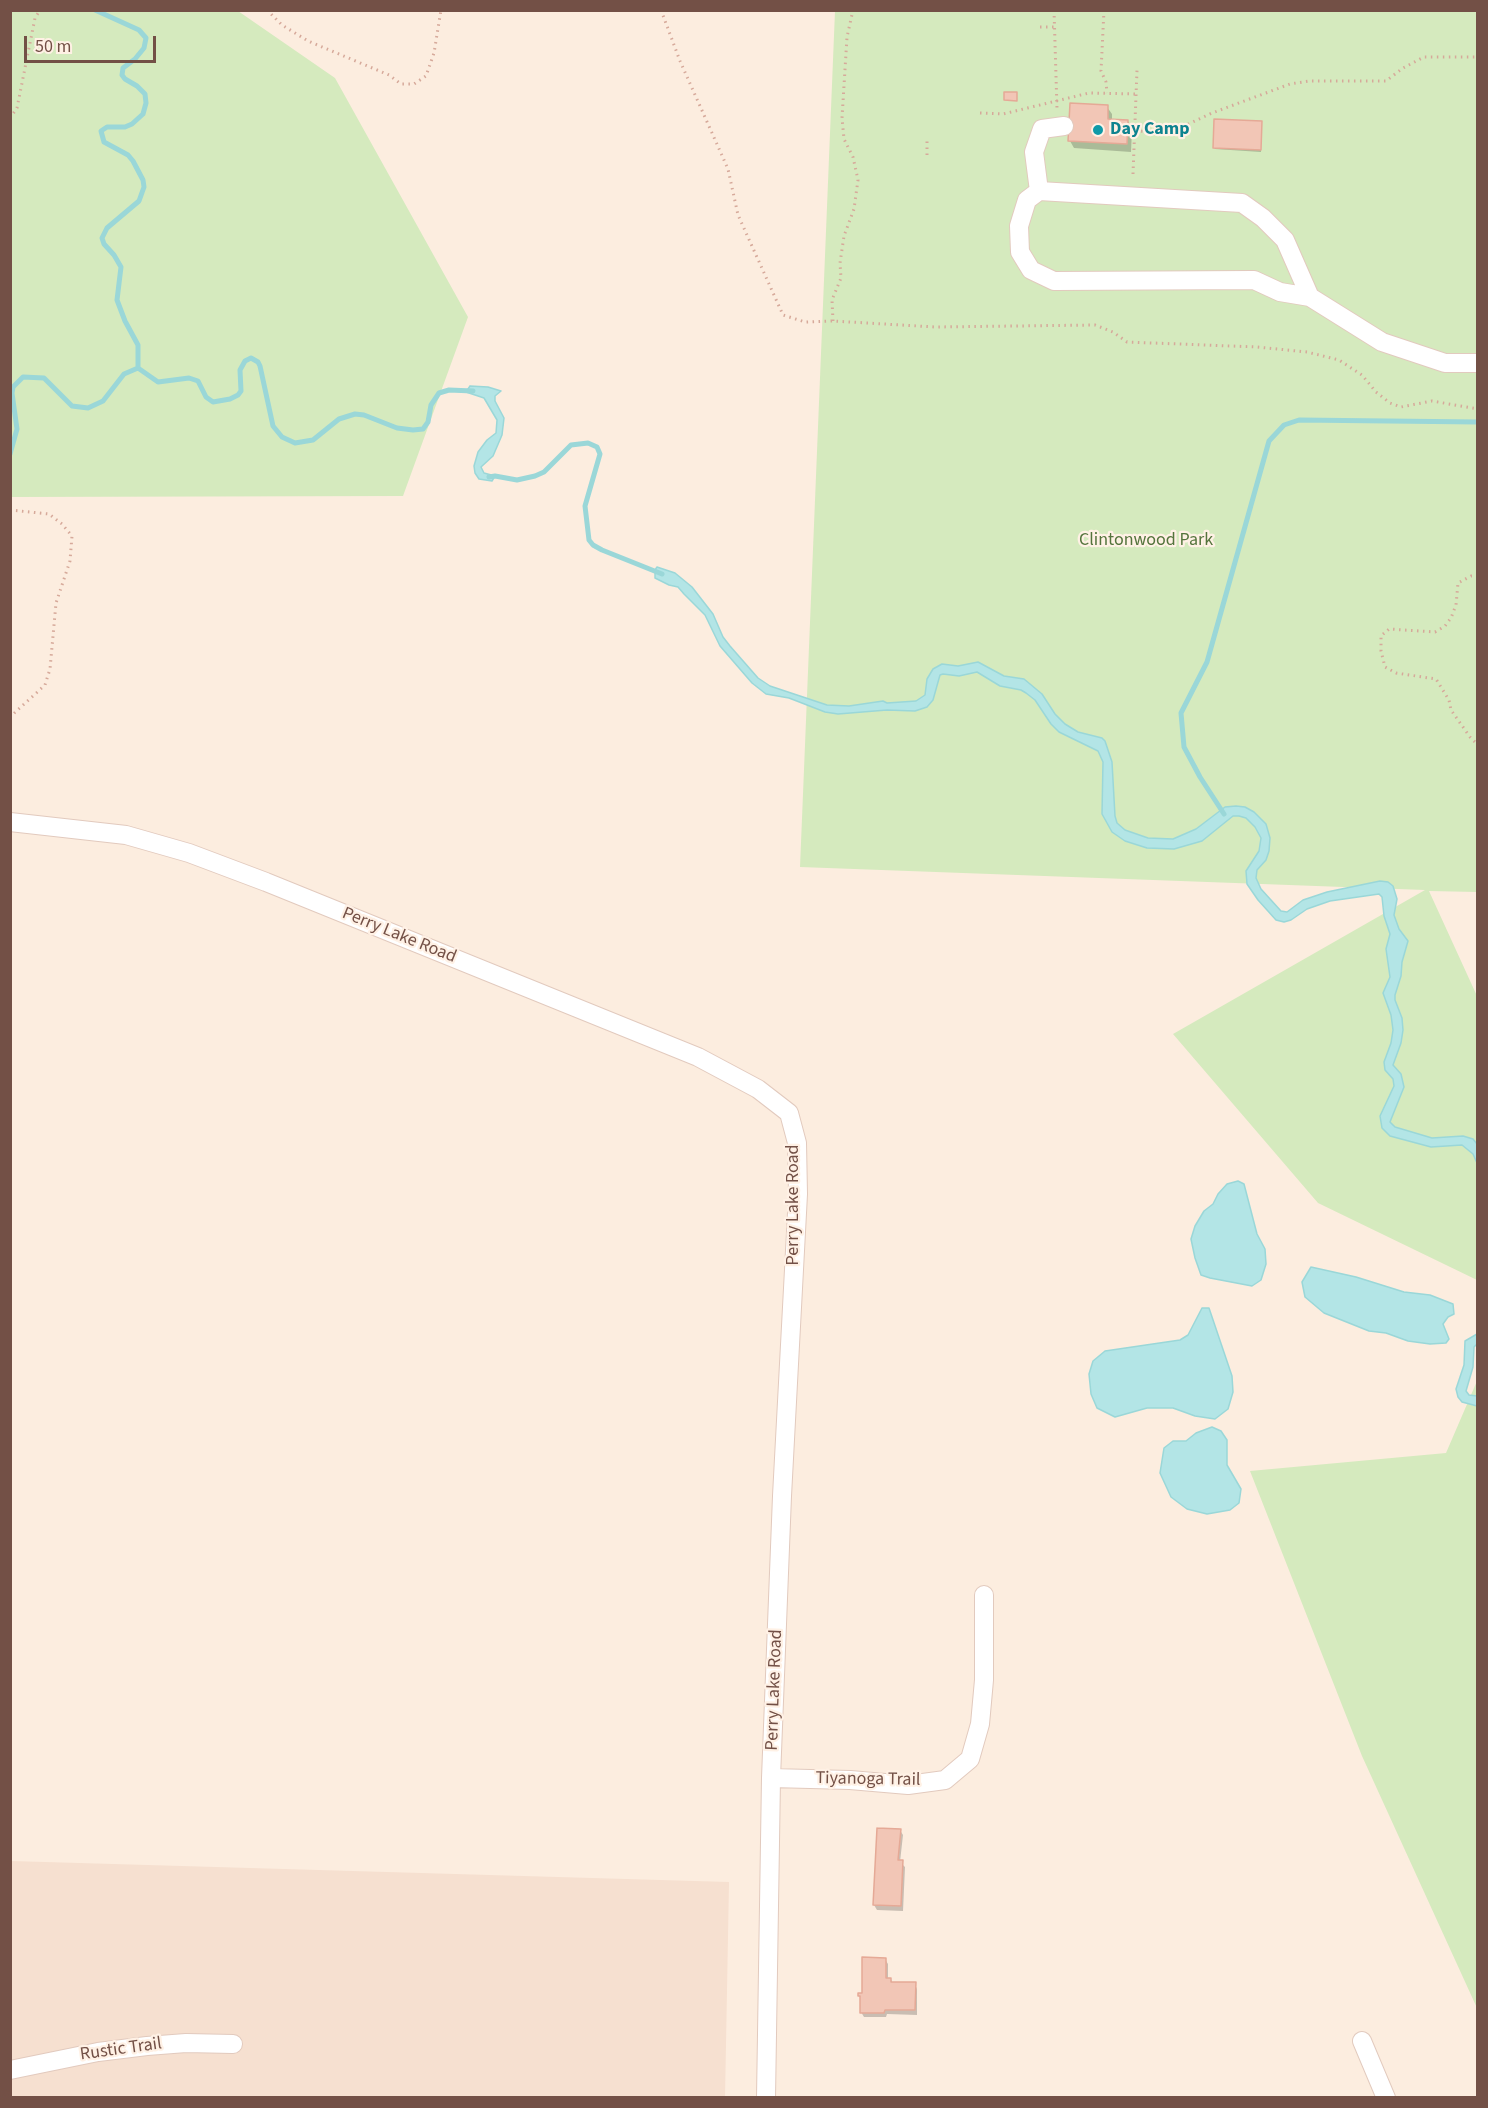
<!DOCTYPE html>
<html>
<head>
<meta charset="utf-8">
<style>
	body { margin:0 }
	#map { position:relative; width:1488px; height:2108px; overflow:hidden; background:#fceddf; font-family:"Source Sans 3",sans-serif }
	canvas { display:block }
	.frame { position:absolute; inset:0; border:12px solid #735046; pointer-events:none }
	.scale { position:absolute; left:24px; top:36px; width:132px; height:27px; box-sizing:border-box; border:3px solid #735046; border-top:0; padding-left:8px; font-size:18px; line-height:21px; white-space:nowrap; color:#735046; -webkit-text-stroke:4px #fff1e5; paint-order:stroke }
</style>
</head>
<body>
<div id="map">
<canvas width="1488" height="2108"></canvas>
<div class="frame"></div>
<div class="scale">50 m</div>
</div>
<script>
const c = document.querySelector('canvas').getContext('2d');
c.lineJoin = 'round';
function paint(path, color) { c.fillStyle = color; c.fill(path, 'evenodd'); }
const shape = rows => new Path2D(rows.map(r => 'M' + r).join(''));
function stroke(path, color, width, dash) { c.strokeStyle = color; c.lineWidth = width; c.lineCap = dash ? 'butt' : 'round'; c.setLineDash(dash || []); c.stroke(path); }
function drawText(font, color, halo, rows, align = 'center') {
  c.font = font + ' "Source Sans 3",sans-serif'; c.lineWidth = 4.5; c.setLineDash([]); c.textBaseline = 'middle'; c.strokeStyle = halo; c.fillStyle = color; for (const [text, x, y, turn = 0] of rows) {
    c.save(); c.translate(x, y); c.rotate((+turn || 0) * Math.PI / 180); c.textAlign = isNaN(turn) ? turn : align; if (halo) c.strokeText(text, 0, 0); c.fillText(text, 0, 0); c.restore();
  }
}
paint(shape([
	[11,1861,729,1882,725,2097,11,2098]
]), '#f6e0d0');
paint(shape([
	[10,11,238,11,335,78,468,317,403,496,11,497],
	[835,11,1477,11,1477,892,1429,891,1477,996,1477,1280,1318,1203,1173,1034,1425,890,800,867],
	[1477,1381,1477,2008,1362,1756,1250,1471,1446,1453]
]), '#d5eabe');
const water = shape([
	[470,386,488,387,501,391,495,396,495,401,504,418,502,435,493,456,481,467,484,473,495,476,492,481,479,479,475,473,474,466,478,452,487,440,496,433,497,420,484,398,466,392,470,386],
	[657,567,675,573,692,587,713,614,723,637,730,646,758,678,770,686,827,705,849,706,883,701,887,703,916,701,925,695,927,679,933,669,942,664,958,666,978,662,1004,676,1024,679,1042,694,1055,714,1065,724,1078,732,1102,738,1105,741,1112,762,1115,816,1117,823,1125,830,1148,838,1173,839,1196,829,1225,807,1236,806,1245,807,1254,812,1266,824,1270,838,1269,851,1266,860,1257,870,1256,878,1261,889,1281,911,1287,912,1303,900,1327,892,1380,881,1388,882,1393,886,1397,899,1394,915,1399,929,1408,941,1402,962,1401,976,1395,995,1395,1000,1402,1018,1403,1030,1401,1043,1393,1065,1401,1074,1404,1087,1390,1122,1395,1127,1432,1138,1463,1136,1473,1139,1477,1144,1477,1163,1473,1154,1462,1145,1431,1147,1390,1136,1382,1128,1380,1116,1394,1086,1393,1079,1385,1070,1384,1062,1391,1043,1393,1030,1391,1015,1383,993,1390,977,1386,949,1390,934,1384,916,1382,897,1379,894,1330,901,1307,909,1291,920,1284,922,1276,920,1258,900,1247,884,1246,871,1259,851,1261,838,1255,827,1246,818,1239,816,1233,816,1202,841,1174,849,1147,848,1125,841,1112,832,1102,814,1103,762,1098,751,1059,732,1051,724,1035,700,1026,693,1021,690,1000,686,977,672,959,676,943,674,940,675,933,700,927,707,915,711,887,710,838,714,825,712,789,698,766,694,752,683,720,646,705,615,684,594,678,587,669,585,655,578,655,570,657,567],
	[1238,1181,1244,1184,1257,1234,1265,1249,1266,1264,1261,1280,1252,1286,1210,1278,1201,1275,1195,1258,1191,1239,1195,1226,1204,1211,1213,1204,1218,1194,1227,1184,1238,1181],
	[1311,1267,1356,1277,1404,1292,1430,1295,1453,1304,1454,1314,1448,1317,1443,1324,1449,1339,1446,1343,1430,1344,1408,1341,1386,1333,1369,1331,1324,1313,1305,1297,1302,1282,1311,1267],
	[1202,1308,1209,1308,1232,1376,1233,1392,1228,1409,1215,1419,1195,1416,1173,1408,1147,1408,1115,1417,1097,1408,1091,1394,1089,1374,1093,1361,1105,1351,1180,1340,1188,1335,1202,1308],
	[1477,1334,1477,1344,1474,1347,1473,1367,1466,1391,1469,1395,1477,1396,1477,1406,1462,1402,1458,1397,1456,1389,1464,1365,1465,1341,1477,1334],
	[1212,1427,1221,1431,1227,1440,1227,1465,1241,1489,1239,1503,1230,1510,1207,1514,1187,1509,1171,1497,1160,1473,1164,1448,1173,1441,1186,1441,1196,1433,1212,1427]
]);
paint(water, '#b3e5e6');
stroke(water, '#9ad7d8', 1.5);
paint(shape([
	[1107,107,1112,114,1112,120,1128,121,1132,129,1131,152,1074,148,1070,141],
	[1261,123,1261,152,1215,149,1214,147],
	[900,1830,903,1835,900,1862,905,1867,903,1911,877,1910,874,1905],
	[885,1959,888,1964,888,1980,891,1979,893,1984,915,1984,917,1989,917,2015,887,2014,886,2017,864,2017,861,2012,860,1996,864,1994]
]), '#0003');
stroke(shape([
	[95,10,139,30,146,38,144,48,135,59,123,68,122,75,125,79,137,86,145,94,146,103,143,114,132,124,125,127,107,127,101,131,104,142,128,155,133,161,143,180,144,187,139,201,107,228,102,238,104,244,114,255,121,267,117,300,125,321,138,345,138,368],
	[10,454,17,429,12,393,13,387,23,377,44,378,72,406,88,408,103,401,124,374,138,368,158,382,189,378,198,381,206,397,213,402,230,399,238,395,241,391,240,370,245,361,251,358,258,362,260,366,273,426,282,437,295,443,313,440,339,419,355,414,364,415,397,428,413,430,423,429,428,422,431,405,439,393,449,390,473,391],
	[489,477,495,476,517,480,535,476,544,472,571,445,588,443,597,447,600,454,585,506,589,540,593,545,602,550,662,574],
	[1224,814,1200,777,1184,747,1181,713,1207,662,1269,441,1284,425,1299,420,1478,422]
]), '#9ad7d8', 5);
const building = shape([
	[1004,92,1017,92,1017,101,1004,100,1004,92],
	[1070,103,1108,105,1108,119,1128,120,1127,144,1068,141,1070,103],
	[1214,119,1262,121,1261,150,1213,148,1214,119],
	[877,1828,901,1829,898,1860,903,1860,901,1906,873,1905,877,1828],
	[862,1957,886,1958,886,1978,891,1978,891,1982,916,1982,915,2010,885,2010,884,2013,860,2013,860,1996,858,1996,858,1993,862,1993,862,1957]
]);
paint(building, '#f2c6b6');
stroke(building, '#e5a996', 1.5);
const minor = shape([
	[1039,191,1034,152,1042,129,1064,126],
	[1310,297,1285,240,1263,218,1242,203,1039,191,1027,200,1019,226,1020,252,1031,270,1054,281,1254,280,1280,292,1310,297,1382,342,1445,363,1478,363],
	[10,822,126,835,189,853,266,882,698,1057,758,1089,789,1113,797,1143,798,1194,782,1496,771,1778,766,2098],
	[771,1778,850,1780,908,1785,945,1780,970,1759,980,1724,984,1680,984,1595],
	[1362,2041,1386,2098],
	[10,2070,98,2052,147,2046,186,2043,233,2044]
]);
stroke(minor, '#e2cabe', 20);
stroke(shape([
	[267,10,282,25,308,41,389,75,401,84,414,84,426,76,434,53,441,10],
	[661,10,680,61,728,169,738,215,783,315,805,322,833,321,935,327,1095,325,1113,332,1127,342,1257,347,1307,352,1339,360,1362,375,1376,392,1390,403,1401,407,1432,401,1478,409],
	[1054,10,1057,109],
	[1104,10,1101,71,1106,82,1107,93],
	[1040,27,1055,27],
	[980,113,1003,114,1089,93,1136,94],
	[10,118,17,108,35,18,40,10],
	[1135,131,1156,132,1182,127,1212,113,1290,84,1309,81,1386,81,1403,68,1424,57,1478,57],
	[927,155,927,138],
	[1133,174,1137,70],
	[833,321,832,300,841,278,840,263,844,236,854,209,858,180,853,157,844,139,842,118,847,37,853,10],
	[10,510,49,514,62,524,72,536,70,561,56,603,50,669,45,685,10,717],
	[1478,576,1471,576,1458,583,1456,605,1451,618,1445,626,1435,632,1389,629,1381,636,1381,651,1385,667,1396,673,1436,679,1449,700,1451,710,1470,737,1478,745]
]), '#d6a99a', 3, [1.5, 4.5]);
stroke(minor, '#fff', 18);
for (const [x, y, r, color] of [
	[1098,130,6,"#0f9aa8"]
]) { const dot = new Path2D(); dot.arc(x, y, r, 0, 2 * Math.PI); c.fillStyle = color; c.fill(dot); stroke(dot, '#fff1e5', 2); }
drawText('bold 18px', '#0d838f', '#fff1e5', [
	["Day Camp",1110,130]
], 'left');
drawText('18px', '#54743c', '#fff1e5', [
	["Clintonwood Park",1146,541]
]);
drawText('18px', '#735046', '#fff1e5', [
	["Perry Lake Road",399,936,22],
	["Perry Lake Road",794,1205,-90],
	["Perry Lake Road",775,1690,-88],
	["Tiyanoga Trail",868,1780,1],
	["Rustic Trail",121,2050,-8]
]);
</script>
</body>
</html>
